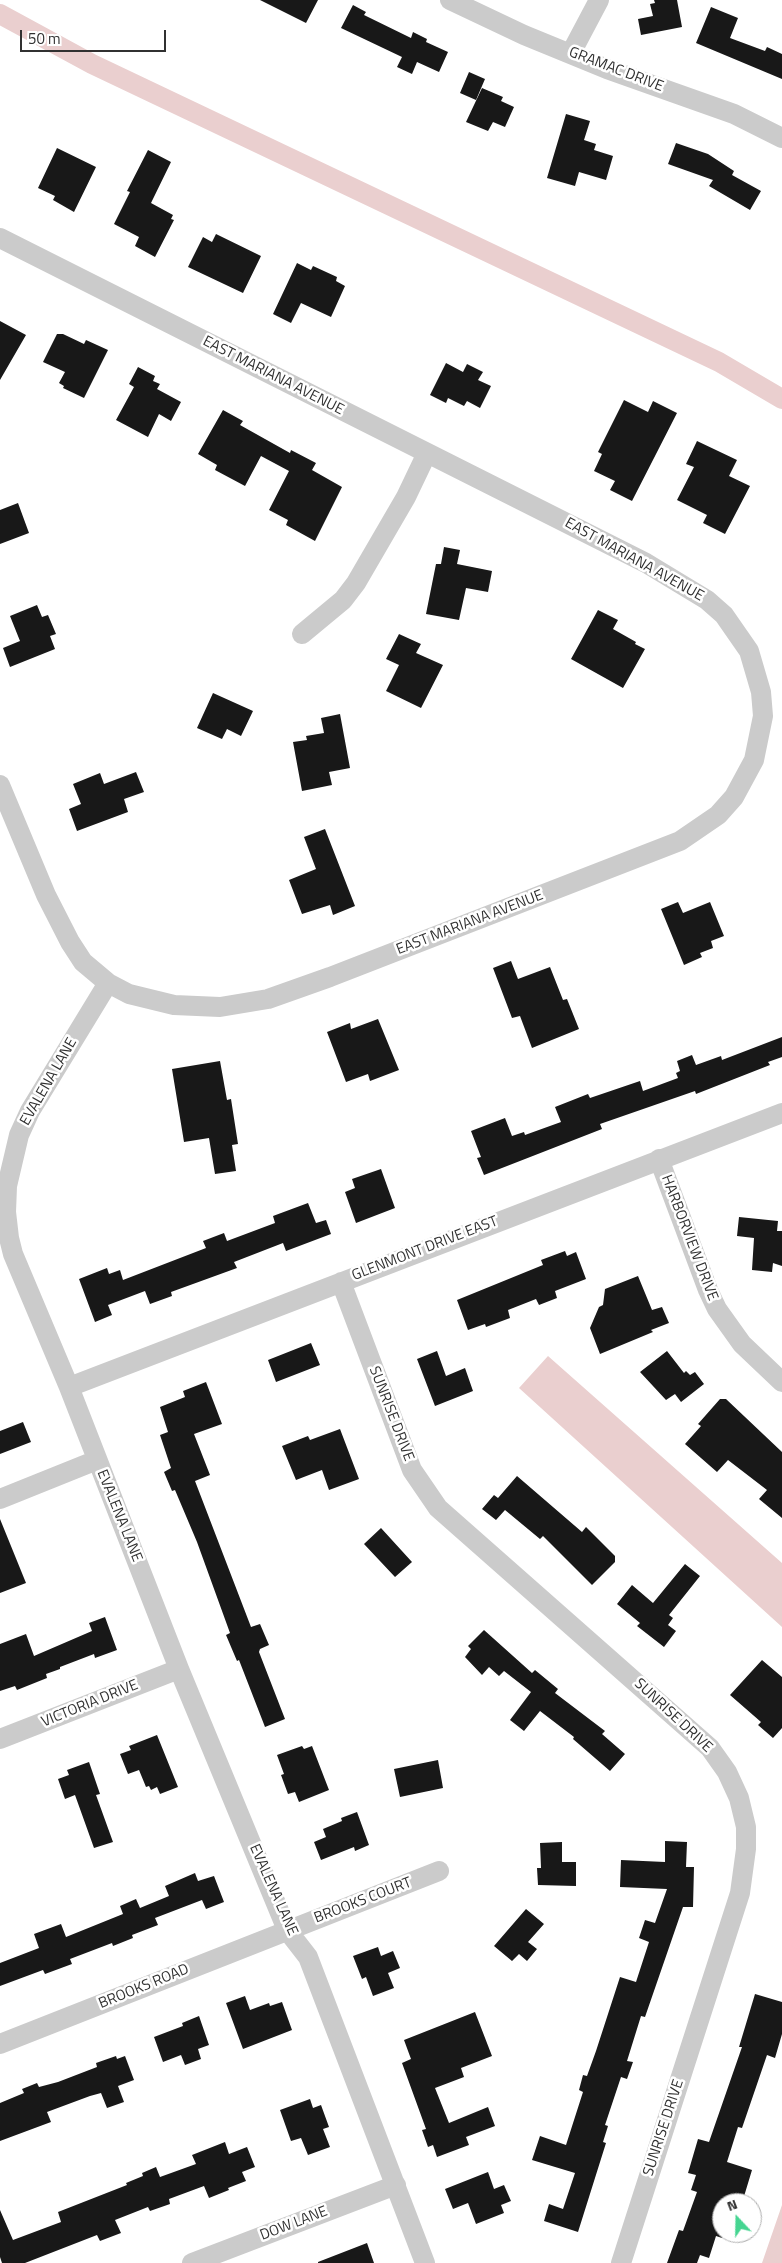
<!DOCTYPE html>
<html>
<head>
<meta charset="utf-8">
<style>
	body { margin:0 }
	#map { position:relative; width:782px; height:2263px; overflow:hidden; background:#fff; font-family:"Titillium Web",sans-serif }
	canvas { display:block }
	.north { position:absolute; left:712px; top:2193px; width:50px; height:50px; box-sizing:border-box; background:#fff; border:1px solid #adadad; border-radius:50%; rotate:339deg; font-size:14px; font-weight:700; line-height:20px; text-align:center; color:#313131 }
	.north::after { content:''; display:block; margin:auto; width:18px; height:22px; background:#45d591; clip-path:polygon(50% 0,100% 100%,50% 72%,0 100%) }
	.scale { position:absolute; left:20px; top:30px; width:146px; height:22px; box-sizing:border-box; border:2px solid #313131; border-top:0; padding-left:6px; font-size:15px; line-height:18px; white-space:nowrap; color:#313131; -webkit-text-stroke:4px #fff; paint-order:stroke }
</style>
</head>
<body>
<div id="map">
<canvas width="782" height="2263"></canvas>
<div class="north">N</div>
<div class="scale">50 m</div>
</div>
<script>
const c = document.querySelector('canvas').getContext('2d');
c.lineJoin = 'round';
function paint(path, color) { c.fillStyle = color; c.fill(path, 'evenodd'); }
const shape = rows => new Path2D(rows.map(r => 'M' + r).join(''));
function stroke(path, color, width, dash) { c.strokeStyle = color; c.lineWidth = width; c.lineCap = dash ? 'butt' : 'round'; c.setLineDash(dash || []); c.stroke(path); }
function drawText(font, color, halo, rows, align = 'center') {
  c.font = font + ' "Titillium Web",sans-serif'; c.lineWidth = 5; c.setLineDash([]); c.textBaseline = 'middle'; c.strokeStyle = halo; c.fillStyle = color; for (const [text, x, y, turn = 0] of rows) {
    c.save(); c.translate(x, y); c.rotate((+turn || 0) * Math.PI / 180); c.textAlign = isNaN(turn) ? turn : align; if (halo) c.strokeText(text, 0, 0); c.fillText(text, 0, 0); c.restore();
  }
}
paint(shape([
	[548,1356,782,1563,782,1627,519,1388],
	[782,2205,782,2263,762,2263]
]), '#eacfcf');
stroke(shape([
	[0,14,92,64,719,362,782,399]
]), '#eacfcf', 20);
paint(shape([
	[260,0,318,0,306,23],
	[654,0,677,0,682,27,641,35,638,19,653,16,650,4,655,3],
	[353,5,366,12,364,15,411,38,413,32,427,39,426,42,448,52,439,72,417,62,412,74,397,67,402,57,341,28],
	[711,7,738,18,730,38,765,51,767,47,782,54,782,79,696,43],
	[469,72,485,79,476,100,460,93],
	[482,88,503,97,501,101,514,107,505,127,493,122,488,131,466,122],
	[566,114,590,121,584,140,596,144,594,150,613,156,606,180,579,172,575,186,547,178],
	[676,143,708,154,734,171,732,175,761,191,750,210,709,186,713,180,668,164],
	[57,148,96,167,74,212,53,200,55,196,38,188],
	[148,150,171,162,151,203,173,215,171,219,174,220,155,257,135,246,139,237,114,224,130,192,127,191],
	[216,234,261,256,243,293,188,267,203,237,212,242],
	[297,263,311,270,313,266,337,277,336,281,345,286,331,317,301,303,291,323,273,314],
	[0,321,26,335,0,380],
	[57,334,63,334,84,344,86,340,108,350,84,398,63,388,64,386,59,383,65,372,43,362],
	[446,363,463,372,467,364,483,372,478,380,491,386,480,408,467,401,464,406,448,398,446,403,430,395],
	[138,367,155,376,153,381,160,384,157,389,181,402,171,421,159,414,148,437,116,420,134,387,129,384],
	[624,400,648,412,653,401,677,413,632,501,610,490,615,481,594,471,602,454,598,452],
	[223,410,243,421,240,425,290,453,291,450,316,463,312,470,342,487,315,541,286,525,288,520,269,510,289,471,261,456,245,486,215,470,217,465,198,454],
	[697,441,737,460,729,476,750,486,725,534,703,523,707,515,677,500,694,467,686,464],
	[18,503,29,533,0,544,0,510],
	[444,547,460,550,457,564,492,571,488,592,466,588,459,620,426,614,436,564,441,564],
	[37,605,42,617,48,615,56,634,50,636,55,649,10,667,3,648,20,641,10,616],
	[598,610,618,620,613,629,636,642,635,644,645,649,623,688,571,659],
	[399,634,421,644,416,653,443,665,421,708,386,691,399,665,386,659],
	[213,693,253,711,241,736,227,729,222,739,197,728],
	[340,714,350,768,329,772,332,785,302,791,293,742,307,740,306,736,324,733,321,718],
	[136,772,144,792,124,799,128,812,77,831,69,809,81,804,73,784,100,773,104,784],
	[325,829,355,906,333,915,330,905,302,914,289,880,316,869,304,837],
	[678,902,683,913,710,902,724,936,711,941,713,948,700,953,702,957,684,965,661,909],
	[511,961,518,979,550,967,563,1000,567,999,579,1029,532,1048,520,1016,512,1018,493,968],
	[378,1019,399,1070,370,1081,368,1074,346,1082,327,1032,350,1023,351,1029],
	[782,1037,782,1057,768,1062,770,1065,696,1094,695,1091,600,1124,602,1129,484,1175,477,1158,481,1157,471,1131,505,1118,512,1136,524,1132,525,1135,561,1122,555,1107,588,1094,590,1098,640,1081,643,1091,678,1078,676,1073,680,1071,677,1061,692,1055,696,1065,721,1056,722,1060],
	[220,1061,227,1100,231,1099,238,1144,232,1145,236,1171,215,1174,209,1138,184,1142,172,1069],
	[381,1169,395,1208,356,1223,345,1192,355,1188,352,1179],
	[308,1203,316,1223,326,1220,331,1234,286,1251,283,1243,234,1262,237,1268,171,1292,172,1296,150,1304,145,1291,108,1305,112,1315,95,1322,79,1279,107,1268,109,1274,120,1270,123,1280,206,1248,203,1241,224,1233,227,1241,275,1223,273,1216],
	[739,1217,778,1221,777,1231,782,1231,782,1266,773,1263,772,1272,752,1270,754,1238,737,1236],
	[565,1251,567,1256,576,1252,586,1279,555,1291,557,1298,539,1305,536,1299,508,1310,510,1318,486,1327,485,1324,468,1330,457,1300,543,1265,541,1260],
	[638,1276,652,1310,662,1307,669,1323,651,1330,653,1332,600,1354,590,1328,599,1307,603,1305,605,1289],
	[311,1343,320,1365,276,1382,268,1360],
	[437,1351,446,1376,465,1368,473,1391,435,1406,417,1359],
	[667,1351,684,1373,686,1371,690,1375,695,1372,704,1384,681,1402,675,1394,666,1400,640,1372],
	[206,1382,222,1424,194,1434,210,1475,195,1481,251,1627,260,1624,269,1645,260,1649,259,1652,285,1719,265,1727,239,1660,237,1661,226,1635,230,1633,197,1542,175,1490,172,1491,164,1472,171,1468,160,1435,168,1432,160,1407,185,1397,183,1391],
	[720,1399,726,1399,782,1452,782,1518,759,1499,767,1490,728,1460,717,1472,685,1444,701,1426,698,1424],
	[23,1422,31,1442,0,1454,0,1431],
	[340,1429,359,1479,329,1490,322,1470,296,1480,282,1446,308,1436,310,1440],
	[517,1476,582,1532,586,1527,615,1556,615,1562,592,1585,543,1536,540,1539,505,1510,496,1520,482,1509,494,1495,498,1498],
	[0,1519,26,1583,0,1593],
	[381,1528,412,1562,395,1577,364,1544],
	[685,1564,700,1576,669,1615,673,1618,668,1625,676,1631,664,1647,637,1626,640,1623,617,1604,632,1585,653,1603],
	[105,1617,117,1650,95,1658,94,1654,60,1667,60,1669,46,1674,47,1678,17,1690,15,1686,0,1691,0,1644,26,1634,34,1656,92,1631,89,1623],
	[484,1630,532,1673,535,1670,558,1689,555,1693,605,1731,602,1734,625,1754,610,1771,573,1739,574,1737,540,1711,524,1731,510,1720,531,1692,504,1671,499,1676,489,1667,482,1675,465,1657,471,1649,468,1646],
	[762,1660,782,1677,782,1728,773,1738,758,1725,761,1722,730,1695],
	[157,1735,178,1787,160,1794,157,1787,151,1790,149,1786,146,1787,139,1770,128,1774,120,1754,131,1750,129,1746],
	[302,1746,304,1749,312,1746,329,1790,299,1802,295,1792,288,1794,281,1775,284,1774,277,1755],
	[438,1760,443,1788,400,1797,394,1769],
	[89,1762,100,1794,96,1795,113,1842,94,1848,75,1795,65,1799,58,1779,69,1775,67,1770],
	[357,1812,369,1845,355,1851,354,1847,321,1860,314,1842,326,1837,323,1829,342,1821,341,1818],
	[665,1841,687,1842,686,1867,694,1867,693,1907,683,1907,645,2017,641,2016,627,2061,633,2062,627,2079,621,2077,605,2125,608,2126,603,2142,606,2143,578,2232,544,2221,549,2204,563,2209,575,2173,532,2160,540,2136,566,2145,583,2092,579,2090,583,2075,587,2076,596,2051,620,1977,636,1982,649,1942,639,1938,645,1920,655,1923,667,1889,620,1887,621,1860,665,1862],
	[562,1842,562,1862,576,1862,576,1886,538,1885,537,1868,541,1868,540,1843],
	[195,1873,198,1881,214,1876,224,1902,206,1909,202,1900,155,1918,158,1925,132,1935,133,1938,113,1946,112,1943,70,1959,72,1964,45,1974,43,1970,0,1986,0,1963,39,1948,34,1934,61,1924,66,1937,123,1914,120,1906,136,1899,140,1908,169,1896,165,1886],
	[526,1909,544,1924,528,1942,537,1949,527,1961,519,1954,512,1961,494,1946],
	[378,1947,381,1956,393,1951,400,1968,388,1973,394,1988,373,1996,366,1977,362,1979,353,1956],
	[755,1994,782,2002,782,2034,775,2058,767,2055,742,2128,738,2127,727,2162,752,2170,742,2203,722,2203,722,2238,716,2236,709,2258,700,2255,697,2263,667,2263,679,2230,683,2231,697,2192,691,2190,696,2175,688,2173,698,2139,709,2142,742,2047,739,2047],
	[245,1996,250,2010,269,2003,270,2006,282,2002,292,2030,243,2049,226,2003],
	[475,2012,492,2056,461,2068,464,2077,435,2088,449,2123,488,2107,495,2126,466,2137,469,2145,437,2157,433,2145,428,2147,422,2130,426,2129,402,2063,411,2059,404,2040],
	[199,2016,209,2045,198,2049,201,2059,185,2065,181,2055,163,2062,154,2037,183,2026,182,2023],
	[116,2056,117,2059,125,2056,134,2080,118,2086,124,2102,107,2108,101,2093,90,2096,47,2112,51,2122,0,2141,0,2103,24,2093,22,2089,37,2083,39,2087,58,2082,97,2067,96,2063],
	[310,2099,313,2108,321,2105,329,2127,323,2129,330,2147,308,2155,301,2138,291,2141,280,2110],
	[225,2142,229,2154,247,2147,255,2167,242,2172,246,2181,228,2188,229,2190,209,2198,204,2186,169,2199,170,2204,150,2211,148,2207,115,2220,121,2233,100,2241,97,2235,25,2263,2,2263,0,2257,0,2210,13,2240,61,2222,58,2212,127,2185,126,2183,143,2176,142,2173,156,2167,160,2177,196,2164,192,2155],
	[488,2172,494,2189,504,2185,511,2201,501,2205,504,2213,476,2224,468,2203,453,2209,445,2189],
	[367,2243,374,2263,318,2263,318,2262]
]), '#181818');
stroke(shape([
	[450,0,524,35,607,69,734,114,782,138],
	[571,53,599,0],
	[0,238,646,563,707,600,724,615,749,651,761,692,763,716,754,760,734,797,718,815,680,841,330,977,268,999,220,1007,174,1005,129,994,108,983,83,962,70,942,46,895,0,785],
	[302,634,343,600,356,583,406,497,427,453],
	[108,983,30,1111,19,1135,7,1186,6,1212,9,1238,13,1254,69,1387,179,1669,287,1930,308,1957,425,2263],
	[659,1159,708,1290,717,1309,742,1344,782,1382],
	[341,1282,412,1470,438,1508,710,1748,727,1772,739,1798,746,1827,746,1849,740,1893,621,2263],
	[69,1387,782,1113],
	[0,1499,97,1460],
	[0,1739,179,1669],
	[0,2044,439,1871],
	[192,2263,396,2185]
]), '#cbcbcb', 20);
drawText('15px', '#313131', '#fff', [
	["GRAMAC DRIVE",616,70,21],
	["EAST MARIANA AVENUE",273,376,27],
	["EAST MARIANA AVENUE",634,560,29],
	["EAST MARIANA AVENUE",470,923,-21],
	["EVALENA LANE",49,1082,-60],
	["HARBORVIEW DRIVE",689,1238,69],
	["GLENMONT DRIVE EAST",425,1249,-21],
	["SUNRISE DRIVE",391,1414,69],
	["EVALENA LANE",119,1516,68],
	["VICTORIA DRIVE",90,1704,-22],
	["SUNRISE DRIVE",673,1716,43],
	["EVALENA LANE",273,1890,66],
	["BROOKS COURT",363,1901,-21],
	["BROOKS ROAD",144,1987,-22],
	["SUNRISE DRIVE",664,2128,-72],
	["DOW LANE",294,2224,-21]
]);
</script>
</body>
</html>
